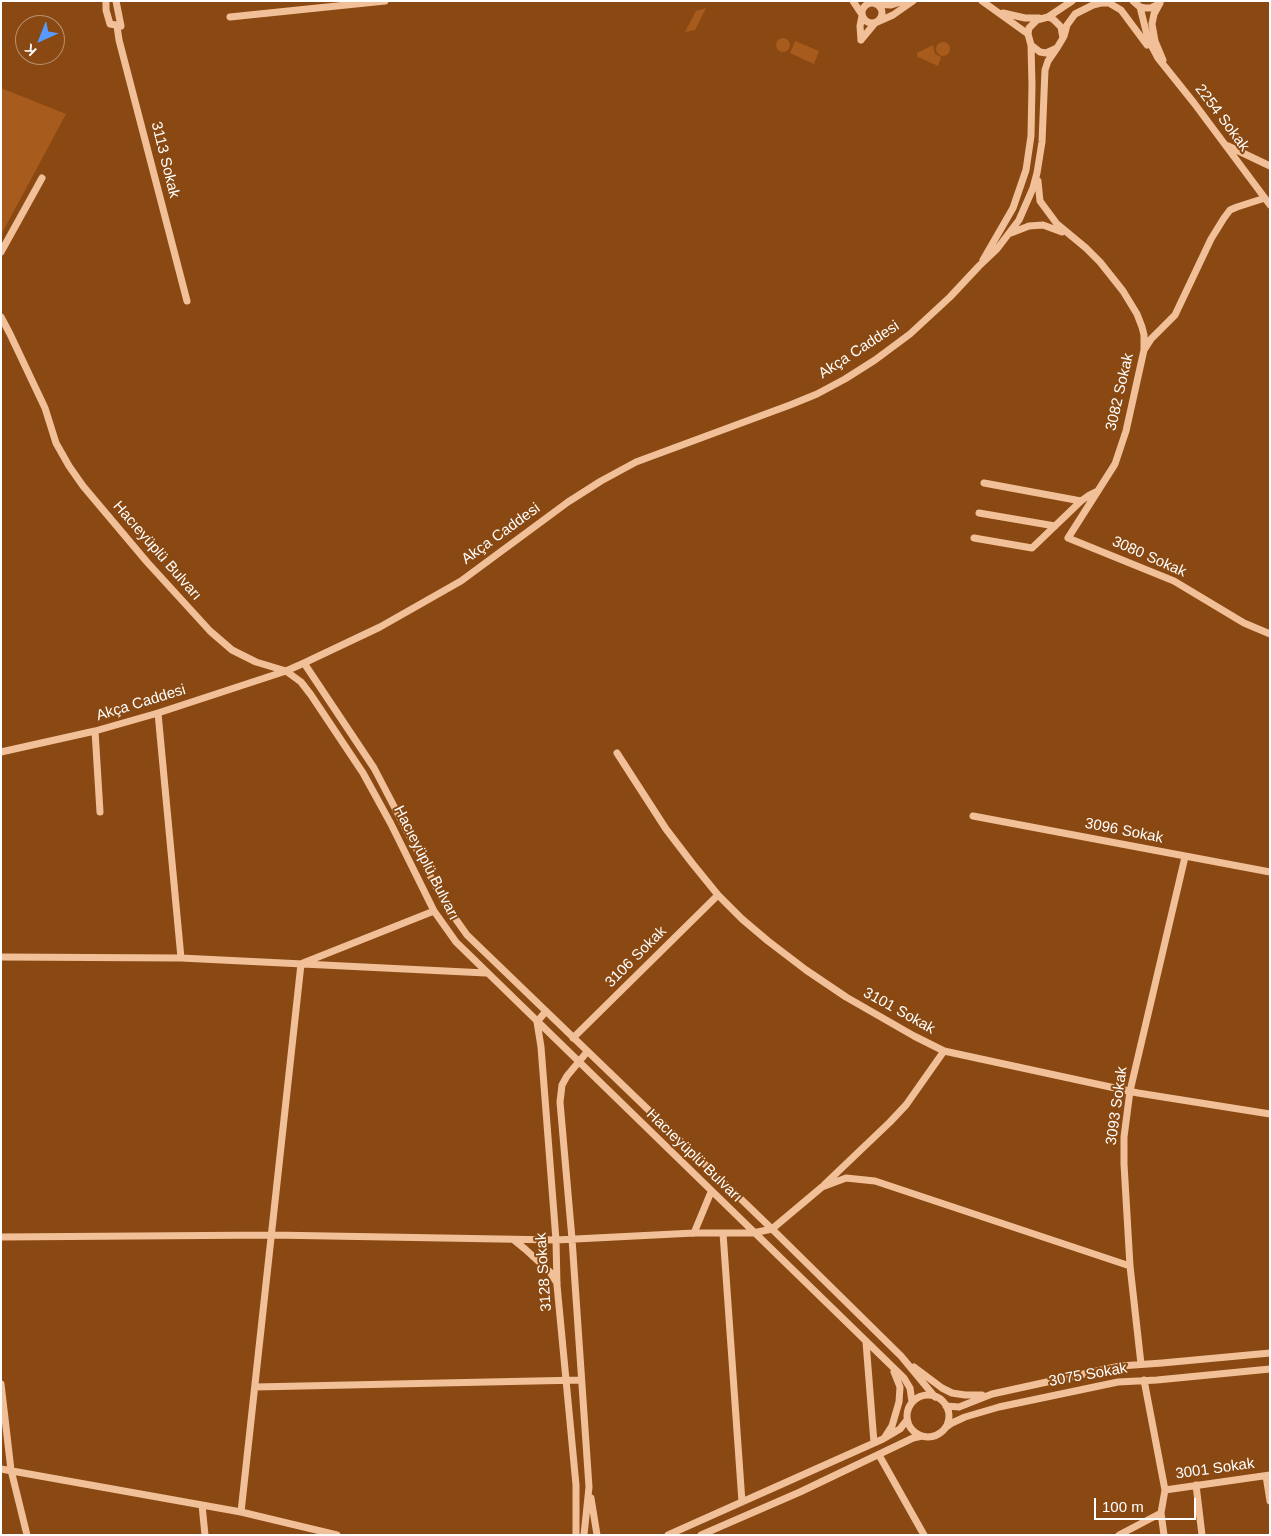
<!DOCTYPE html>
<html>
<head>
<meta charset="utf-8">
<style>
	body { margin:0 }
	#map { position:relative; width:1271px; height:1536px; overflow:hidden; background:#8a4912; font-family:Helvetica,sans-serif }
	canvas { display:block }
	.frame { position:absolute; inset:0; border:2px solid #fff; pointer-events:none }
	.north { position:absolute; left:15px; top:15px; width:50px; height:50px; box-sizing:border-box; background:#8a4912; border:1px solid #b99271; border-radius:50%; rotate:224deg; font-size:14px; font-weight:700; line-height:20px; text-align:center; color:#fff }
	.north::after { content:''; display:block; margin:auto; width:18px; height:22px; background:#589aff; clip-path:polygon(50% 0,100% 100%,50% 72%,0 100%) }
	.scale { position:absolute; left:1094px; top:1498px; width:102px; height:22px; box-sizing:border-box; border:2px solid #fff; border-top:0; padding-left:6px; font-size:15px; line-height:18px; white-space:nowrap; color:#fff; -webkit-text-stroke:4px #8a4912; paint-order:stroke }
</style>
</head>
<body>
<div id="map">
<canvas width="1271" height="1536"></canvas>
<div class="frame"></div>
<div class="north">K</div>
<div class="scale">100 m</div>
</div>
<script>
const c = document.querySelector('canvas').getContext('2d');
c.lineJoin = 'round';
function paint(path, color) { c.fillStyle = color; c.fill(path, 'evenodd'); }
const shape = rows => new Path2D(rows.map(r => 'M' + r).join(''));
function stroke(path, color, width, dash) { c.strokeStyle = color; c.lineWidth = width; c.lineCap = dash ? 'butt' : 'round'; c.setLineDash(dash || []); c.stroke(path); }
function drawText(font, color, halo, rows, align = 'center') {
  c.font = font + ' Helvetica,sans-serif'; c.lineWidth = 4; c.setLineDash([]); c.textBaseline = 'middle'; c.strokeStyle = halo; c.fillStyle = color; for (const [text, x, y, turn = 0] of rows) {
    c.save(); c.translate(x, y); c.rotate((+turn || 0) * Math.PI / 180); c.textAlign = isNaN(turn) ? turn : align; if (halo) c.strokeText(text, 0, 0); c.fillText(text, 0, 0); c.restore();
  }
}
paint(shape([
	[706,8,695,30,685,32,696,11],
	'776 45a7 7 0 1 1 14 0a7 7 0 1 1-14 0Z',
	[795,41,819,51,814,64,790,53],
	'936 49a7 7 0 1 1 14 0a7 7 0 1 1-14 0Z',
	[933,45,935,54,941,57,938,66,918,57,917,55,917,53],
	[1,88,66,114,1,235]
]), '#a75b1c');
stroke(shape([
	[106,1,106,10,110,24,121,26,116,1],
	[853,1,861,13],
	[982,1,1028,34],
	[1133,1,1140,7,1145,8,1151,8,1159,4],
	'862 13a10 10 0 1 1 20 0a10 10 0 1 1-20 0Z',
	[1102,3,1109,3,1121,10,1147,45],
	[1160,3,1154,14,1152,24,1155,41,1163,60],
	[876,4,891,5,904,1],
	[1140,7,1148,39,1158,58,1194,103,1270,205],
	[1003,13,1025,18,1039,18],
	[230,17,385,1],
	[1048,17,1053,19,1061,27,1063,38,1057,48,1046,53,1040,52,1031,45,1028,34,1029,28,1037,20,1048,17,1072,1],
	[117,26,119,40,187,301],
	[1064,36,1067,25,1075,14,1093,5,1105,2],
	[861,40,875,23,893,15,913,1],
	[861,40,860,26,862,16],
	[1228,146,1270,166],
	[1038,181,1040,201,1057,224,1086,248,1100,262,1123,291,1137,314,1142,327,1144,335,1144,349],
	[1265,198,1237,207,1230,210,1224,218,1211,239,1175,315,1151,339,1144,350,1126,431,1115,464,1068,538,1174,581,1244,623,1270,634],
	[1011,233,1029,226,1043,225,1062,232],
	[1,252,42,178],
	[983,260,1013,208,1026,170,1031,136,1032,85,1031,45],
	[1,317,10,334,45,408,56,443,69,466,83,486,147,562,210,631,232,650,256,662,286,671,301,682,311,695,363,773,391,824,434,911,456,942,904,1378,910,1388,912,1402],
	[984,483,1081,501,1088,496,1098,491],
	[979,513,1055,526],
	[974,538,1032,548,1081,501],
	[304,663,374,768,445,904,467,935,772,1229,901,1356,935,1397],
	[158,713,181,958],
	[95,731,100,812],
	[1,752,95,731,158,713,286,671,304,663,380,627,461,581,568,502,601,481,636,462,790,405,817,394,845,379,875,360,910,334,950,297,979,266,997,249,1019,220,1033,188,1037,173,1042,142,1045,70,1048,61,1057,48],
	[617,753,666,829,692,863,718,895,742,919,768,941,806,970,846,997,914,1036,944,1051,1138,1093,1270,1114],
	[973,816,1270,872],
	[1,957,181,958,486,973],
	[303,963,434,911],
	[546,1011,537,1022,541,1047,556,1240,557,1285,576,1485,576,1535],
	[573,1038,718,895],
	[824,1185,890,1122,906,1105,944,1051],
	[694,1233,711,1192],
	[723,1233,742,1502],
	[1,1237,272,1235,556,1240,694,1233,753,1233,772,1229,822,1187,846,1178,875,1181,1130,1266],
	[514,1240,525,1249,550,1272,557,1283],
	[866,1342,874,1443],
	[1141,1364,1130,1266,1124,1164,1124,1137,1130,1091,1185,857],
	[914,1367,942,1388,952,1393,965,1395,982,1395],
	[1144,1380,1165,1490,1161,1513,1164,1535],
	[1,1384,11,1470,27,1535],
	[255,1387,581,1380],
	'907 1416a21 21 0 1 1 42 0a21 21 0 1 1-42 0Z',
	[946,1406,959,1407,992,1394,1120,1366,1162,1363,1270,1353],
	[945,1428,952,1423,965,1417,999,1407,1118,1382,1157,1380,1270,1369],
	[885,1437,892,1426,899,1402,900,1387,894,1372],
	[879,1455,924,1535],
	[1,1469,241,1512,337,1535],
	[1266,1476,1270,1501],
	[1196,1485,1202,1535],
	[1165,1490,1270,1475],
	[591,1498,597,1535],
	[202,1505,205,1535],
	[241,1512,301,964],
	[584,1535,589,1487,572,1239,560,1102,562,1085,567,1076,587,1052],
	[668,1535,883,1439,900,1429,907,1420],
	[701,1535,800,1492,913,1438,922,1436],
	[1119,1535,1161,1513]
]), '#f1c098', 7);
drawText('15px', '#fff', '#8a4912', [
	["2254 Sokak",1222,118,53],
	["3113 Sokak",165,160,76],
	["Akça Caddesi",859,350,-33],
	["3082 Sokak",1120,392,-77],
	["Akça Caddesi",501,534,-36],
	["Hacıeyüplü Bulvarı",157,551,49],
	["3080 Sokak",1149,557,24],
	["Akça Caddesi",141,703,-17],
	["3096 Sokak",1124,831,11],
	["Hacıeyüplü Bulvarı",426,863,63],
	["3106 Sokak",636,957,-45],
	["3101 Sokak",899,1011,29],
	["3093 Sokak",1117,1106,-82],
	["Hacıeyüplü Bulvarı",694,1156,44],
	["3128 Sokak",544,1272,-94],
	["3075 Sokak",1088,1375,-10],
	["3001 Sokak",1215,1469,-8]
]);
</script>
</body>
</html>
